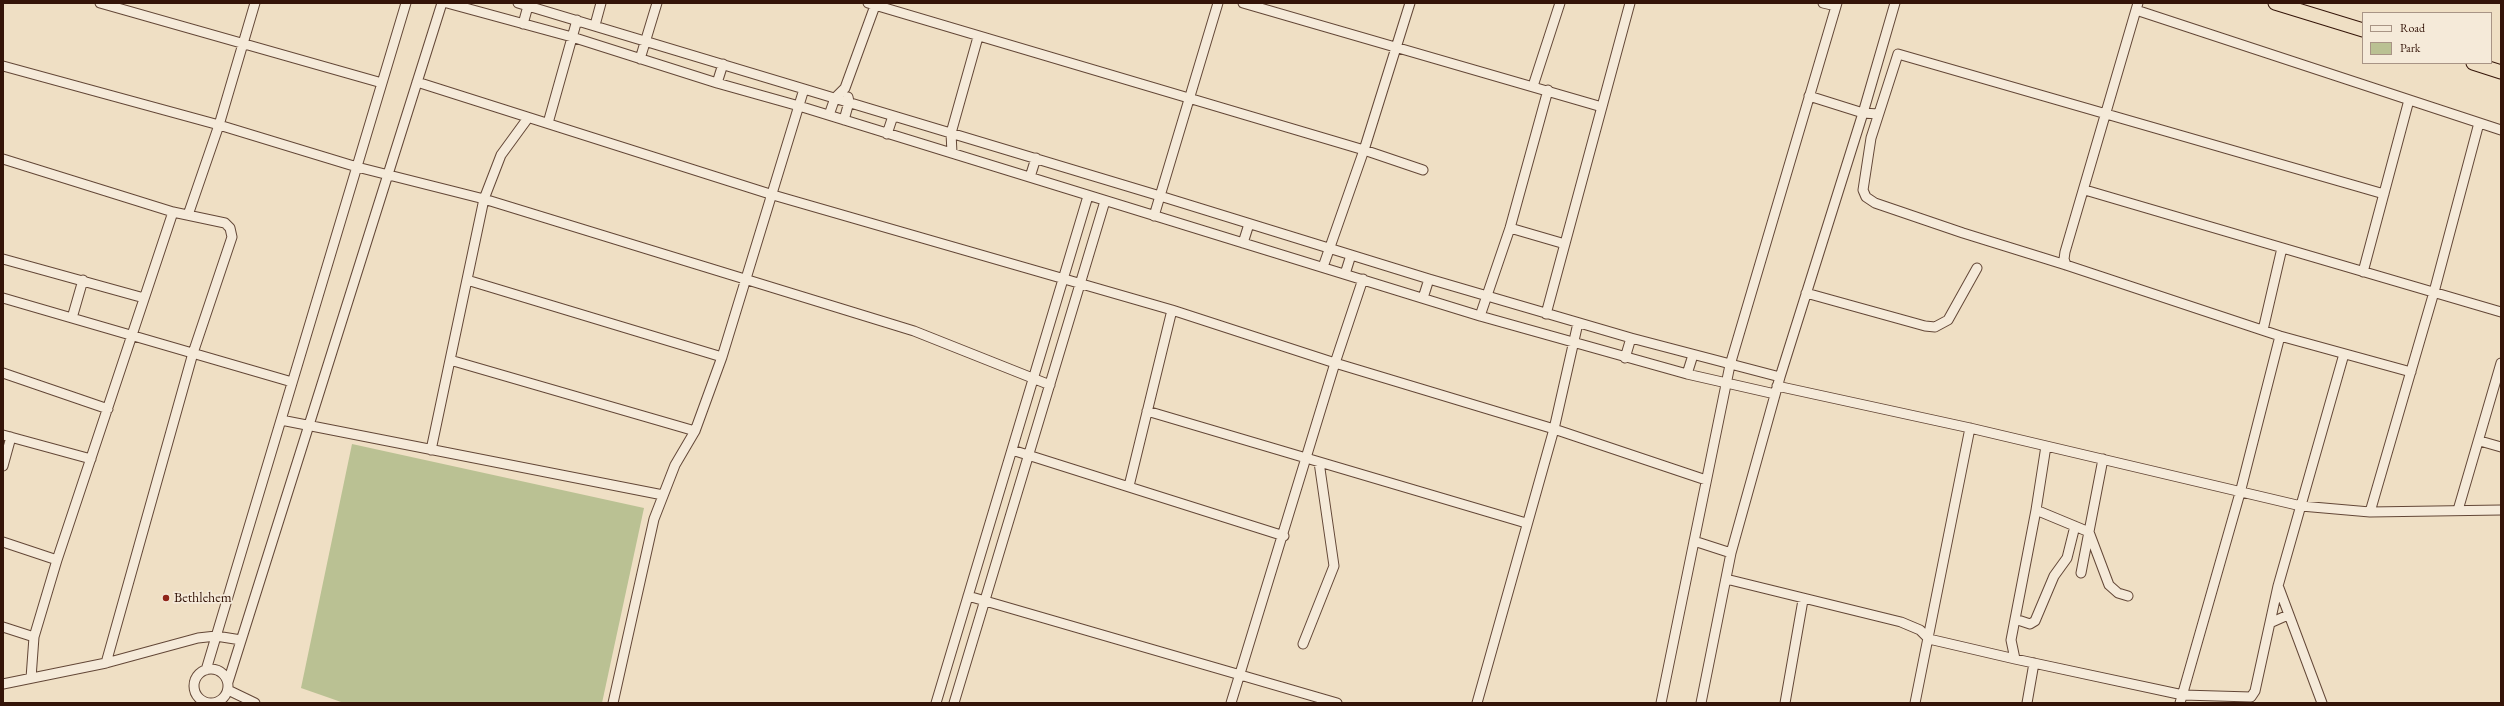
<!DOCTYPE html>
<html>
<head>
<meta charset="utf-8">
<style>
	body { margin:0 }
	#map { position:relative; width:2504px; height:706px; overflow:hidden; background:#efdfc4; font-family:"EB Garamond",serif }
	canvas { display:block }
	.frame { position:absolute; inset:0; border:4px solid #341408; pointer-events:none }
	.legend { position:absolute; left:2362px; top:12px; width:130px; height:52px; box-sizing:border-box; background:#f5ead9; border:1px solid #a89485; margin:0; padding:5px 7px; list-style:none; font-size:12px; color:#341408 }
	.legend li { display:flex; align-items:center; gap:8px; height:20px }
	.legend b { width:20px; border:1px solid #a89485 }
</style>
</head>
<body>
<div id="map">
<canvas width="2504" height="706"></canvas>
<div class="frame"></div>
<ul class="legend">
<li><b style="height:5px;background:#f5ead9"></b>Road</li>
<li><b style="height:11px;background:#bac193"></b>Park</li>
</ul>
</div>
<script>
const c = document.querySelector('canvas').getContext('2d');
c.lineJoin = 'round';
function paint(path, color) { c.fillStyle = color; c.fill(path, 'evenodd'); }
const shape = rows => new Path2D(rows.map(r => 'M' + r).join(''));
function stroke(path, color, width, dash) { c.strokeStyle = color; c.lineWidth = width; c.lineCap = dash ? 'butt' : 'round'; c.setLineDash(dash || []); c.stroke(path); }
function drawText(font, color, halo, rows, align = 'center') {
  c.font = font + ' "EB Garamond",serif'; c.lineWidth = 3.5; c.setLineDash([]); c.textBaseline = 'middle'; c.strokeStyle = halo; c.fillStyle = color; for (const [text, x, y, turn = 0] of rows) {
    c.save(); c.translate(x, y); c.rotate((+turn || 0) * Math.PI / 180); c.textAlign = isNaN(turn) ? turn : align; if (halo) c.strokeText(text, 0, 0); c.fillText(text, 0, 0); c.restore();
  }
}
paint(shape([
	[352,444,644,508,602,703,344,703,301,688]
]), '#bac193');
const minor = shape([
	[100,3,382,83],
	[447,3,572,37,717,83,799,106,1480,316,1687,374,1775,394],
	[518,3,1160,196,1429,279,1631,338,1780,377],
	[868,3,1364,150,1423,170],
	[1243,3,1602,107],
	[1823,3,1836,6],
	[2136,10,2501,130],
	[523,24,528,6],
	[595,25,601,3],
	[640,59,657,3],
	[3,66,219,125,357,167,484,199,914,331,1050,385],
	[417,82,773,195,1172,310,1335,363,1554,429,1706,480],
	[717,83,723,64],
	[1533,86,1560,3],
	[1809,96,1863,113,1878,114],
	[829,115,835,98,845,88,876,3],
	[844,120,849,102,848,97],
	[548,123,577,20],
	[887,134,893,116],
	[952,153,951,133,978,37],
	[3,159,173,212,225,223,230,228,232,237,193,353,106,663],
	[1030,177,1036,158],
	[2085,190,2501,312],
	[2384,194,1898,54,1871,138,1863,190,1866,197,1875,203,1963,233,2066,265,2280,336,2411,372],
	[188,215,219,125,255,3],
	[1154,216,1218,3],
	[1510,228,1565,244],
	[1243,243,1249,224],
	[3,259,144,298],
	[2066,265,2064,259,2065,252,2138,3],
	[1323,267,1364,150,1410,3],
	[2363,272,2409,100],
	[1345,274,1351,255],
	[467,280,722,357],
	[1806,293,1925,326,1935,327,1948,320,1977,268],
	[3,298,292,382],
	[1423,298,1429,279],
	[1546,314,1630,3],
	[1480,316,1510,228,1548,90],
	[72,318,83,280],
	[2263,330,2282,248],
	[1625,358,1631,338],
	[450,360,695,431],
	[3,373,108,409],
	[1687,374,1693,355],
	[1777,386,1970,428,2301,506,2370,512,2501,510],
	[1147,411,1526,523],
	[281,420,663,495],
	[3,435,91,459],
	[2480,441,2501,447],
	[431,450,484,199,501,155,528,118],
	[1012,450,1284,536],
	[3,466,11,437],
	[1129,486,1172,310],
	[2036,510,2089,532,2109,585,2118,593,2128,596],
	[2458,510,2501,363],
	[2370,512,2434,292,2479,123],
	[1694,541,1731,553],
	[3,542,57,560],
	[2081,573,2103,459],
	[1726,579,1901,622,1920,630,1929,639,2015,659,2183,695,2251,697,2255,691,2278,586,2344,354],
	[2279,588,2322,703],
	[968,596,1337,703],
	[2015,619,2030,624,2035,621,2054,576,2067,558,2075,526],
	[2270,623,2288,615],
	[3,627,34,637],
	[1303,644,1334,566,1319,462],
	[2015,659,2011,640,2036,510,2046,446],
	'194 686a17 17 0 1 1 34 0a17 17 0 1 1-34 0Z',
	[206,670,406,3],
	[31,678,34,637,57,560,173,212],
	[228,682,442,3],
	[3,684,106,663,198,638,216,636,241,640],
	[228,690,255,703],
	[613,703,654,519,675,465,695,431,722,357,804,89],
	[936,703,1088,196],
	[954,703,1105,201],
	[1231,703,1335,363,1363,279],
	[1477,703,1554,429,1578,323],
	[1661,703,1730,365,1837,3],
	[1701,703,1731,553,1780,377,1863,113,1895,3],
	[1785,703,1803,600],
	[1915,703,1970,428],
	[2027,703,2034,663],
	[2180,703,2240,493,2280,336]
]);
const highway = shape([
	[2275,3,2363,30],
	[2473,63,2501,72]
]);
stroke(minor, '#634737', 11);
stroke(highway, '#341408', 15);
stroke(minor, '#f5ead9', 9);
stroke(highway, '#efdfc4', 13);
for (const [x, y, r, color] of [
	[166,598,4,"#8f2418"]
]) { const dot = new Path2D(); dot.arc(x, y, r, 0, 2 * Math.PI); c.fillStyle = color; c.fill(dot); stroke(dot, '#f5ead9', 1.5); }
drawText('14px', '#341408', '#f5ead9', [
	["Bethlehem",174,598]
], 'left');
</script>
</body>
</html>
